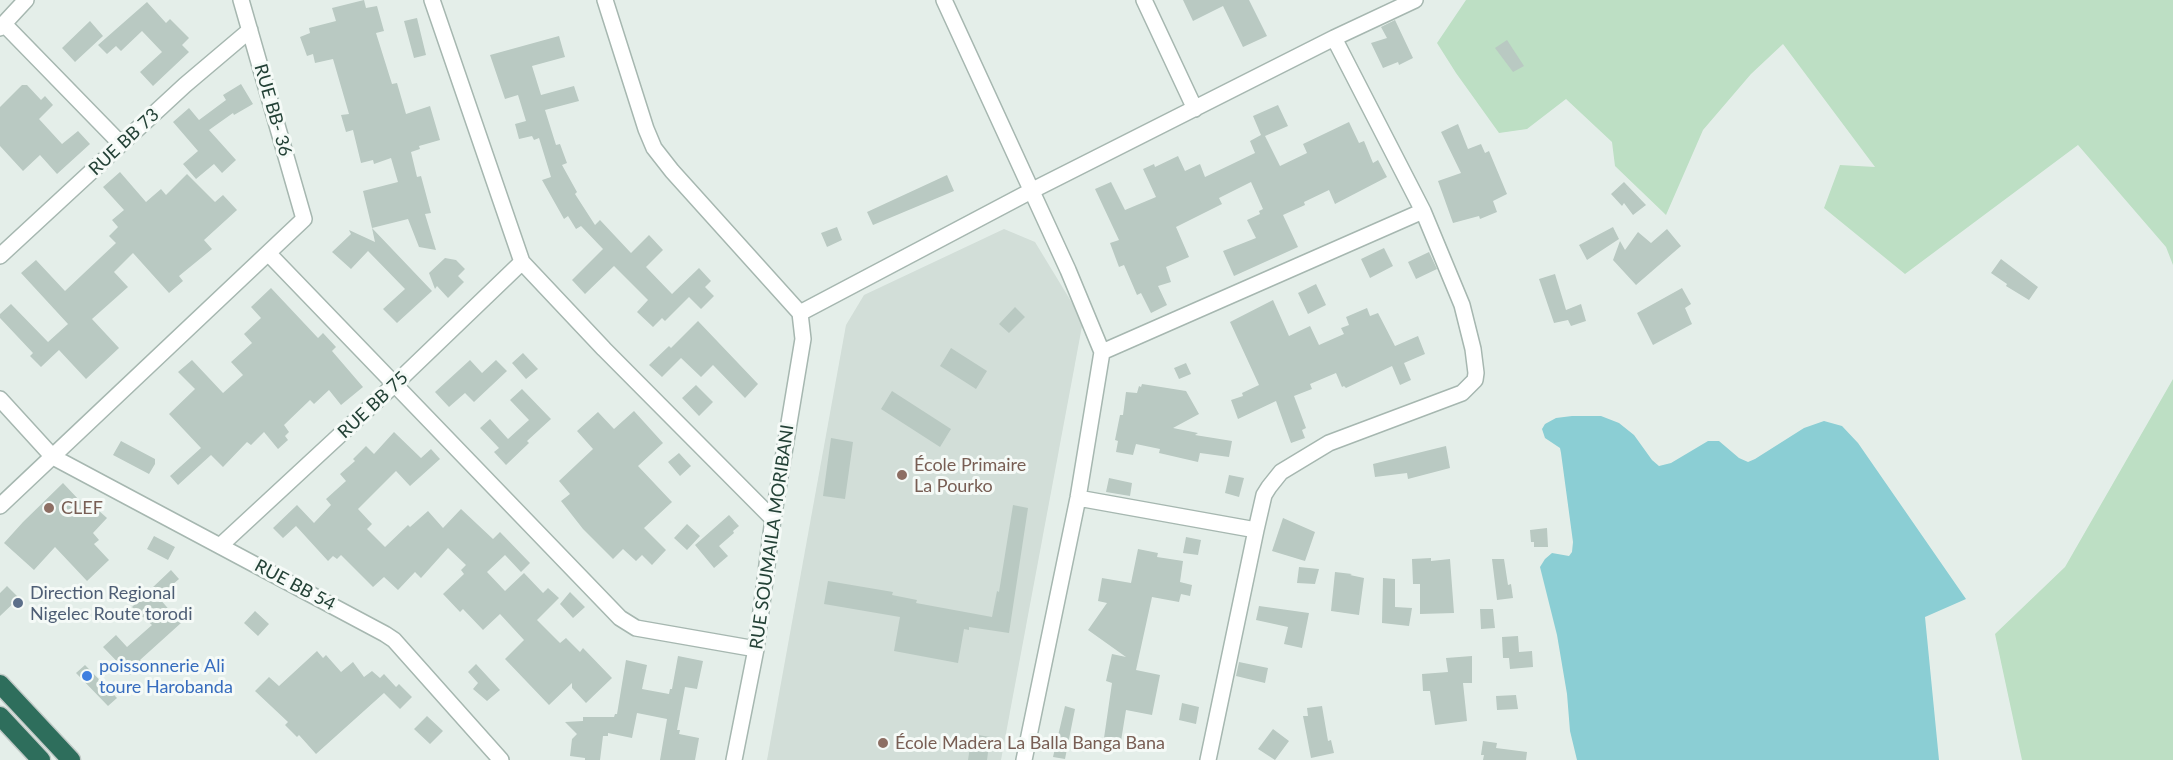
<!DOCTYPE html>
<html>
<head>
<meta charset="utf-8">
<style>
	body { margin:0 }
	canvas { display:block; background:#e4eee9 }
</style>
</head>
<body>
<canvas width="2173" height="760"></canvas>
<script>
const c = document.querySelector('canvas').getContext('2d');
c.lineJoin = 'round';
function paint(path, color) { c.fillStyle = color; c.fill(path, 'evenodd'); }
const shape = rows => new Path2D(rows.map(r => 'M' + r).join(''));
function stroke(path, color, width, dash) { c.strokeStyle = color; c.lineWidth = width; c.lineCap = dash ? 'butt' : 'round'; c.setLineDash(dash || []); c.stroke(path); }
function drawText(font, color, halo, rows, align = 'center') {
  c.font = font + ' Lato,sans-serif'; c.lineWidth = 6; c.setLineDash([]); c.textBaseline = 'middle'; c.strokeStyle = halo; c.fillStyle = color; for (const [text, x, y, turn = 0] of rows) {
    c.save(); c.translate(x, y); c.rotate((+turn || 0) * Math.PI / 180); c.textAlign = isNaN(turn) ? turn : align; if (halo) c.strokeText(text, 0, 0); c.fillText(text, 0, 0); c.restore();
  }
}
paint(shape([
	[1004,229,1035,242,1083,321,1001,760,767,760,846,325,864,295]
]), '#d2ded8');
paint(shape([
	[1466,0,2173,0,2173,265,2166,247,2078,145,1905,274,1824,208,1840,165,1875,167,1783,44,1751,74,1703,130,1666,215,1615,166,1612,142,1566,99,1527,129,1499,133,1456,73,1437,43],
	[2173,379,2173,760,2022,760,1995,634,2065,567]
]), '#bddfc4');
paint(shape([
	[1572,416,1601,416,1619,423,1634,435,1652,460,1659,466,1671,463,1708,441,1719,441,1739,458,1748,462,1755,459,1804,428,1824,421,1842,426,1858,443,1966,599,1925,617,1939,760,1577,760,1570,731,1567,694,1557,635,1540,567,1545,559,1552,553,1569,556,1572,552,1573,542,1561,453,1560,448,1545,438,1542,429,1545,424,1556,418]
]), '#8bced4');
paint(shape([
	[364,0,366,8,377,6,384,31,376,33,392,84,397,83,406,114,430,106,440,140,419,146,420,149,411,152,417,177,421,176,431,213,425,214,436,250,419,247,408,219,372,228,363,191,398,182,391,158,374,164,373,160,361,163,353,130,346,132,341,115,349,114,333,59,315,63,313,54,307,56,300,37,310,33,309,28,336,21,332,8],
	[1183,0,1249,0,1267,36,1243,47,1223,6,1193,21],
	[147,2,166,23,170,19,189,38,182,45,189,52,153,86,140,72,162,52,142,31,121,51,116,46,107,54,98,45],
	[417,18,426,55,414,58,404,21],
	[1395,20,1413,58,1399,65,1398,62,1383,68,1371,43,1387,38,1381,27],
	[90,21,103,36,75,62,62,48],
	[559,36,565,57,532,66,541,95,574,86,579,101,545,110,556,145,560,144,567,163,562,165,577,192,575,194,595,225,600,220,631,253,649,235,663,250,646,267,672,294,699,268,711,281,705,287,714,296,701,309,689,297,665,321,662,318,653,327,637,312,648,300,614,266,585,294,572,280,603,249,581,226,576,229,568,216,564,219,542,180,551,177,539,138,534,140,532,136,519,139,515,124,526,121,518,95,505,99,490,55],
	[1507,40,1524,66,1513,72,1495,48],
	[241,84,253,104,234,115,233,113,209,130,236,160,222,173,214,164,196,179,183,164,198,151,173,122,189,108,199,120,226,100,223,95],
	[22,85,27,85,41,100,45,96,53,105,39,119,62,144,78,131,90,144,57,174,40,155,23,171,0,146,0,107],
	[1278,105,1288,126,1265,136,1280,166,1307,153,1303,144,1349,122,1359,143,1364,141,1373,163,1378,160,1387,177,1335,204,1329,190,1304,202,1305,205,1283,215,1298,247,1234,276,1223,251,1256,238,1247,220,1260,214,1259,211,1263,209,1251,182,1219,198,1222,204,1176,227,1189,257,1166,267,1171,282,1158,286,1167,305,1151,313,1141,293,1137,295,1124,265,1119,267,1110,243,1119,240,1095,189,1111,182,1125,210,1156,197,1143,169,1154,164,1155,167,1178,156,1185,171,1200,164,1205,177,1255,153,1250,141,1261,135,1253,116],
	[1458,124,1468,149,1481,144,1485,153,1489,151,1507,194,1493,201,1497,212,1480,219,1479,216,1453,223,1438,181,1461,173,1441,132],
	[120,172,146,202,161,189,166,195,187,174,215,202,223,195,237,210,204,240,212,249,179,276,183,281,169,293,133,253,114,272,128,287,92,319,119,348,86,379,59,350,41,367,30,356,33,353,0,318,0,314,11,304,48,342,68,324,21,273,36,260,65,291,116,243,109,236,118,227,112,220,124,210,103,187],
	[947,175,954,191,873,225,867,212],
	[1624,182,1646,205,1633,215,1624,203,1622,206,1611,194],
	[837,227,842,240,827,247,821,233],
	[1613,227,1619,239,1587,260,1579,245],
	[372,228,432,291,397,323,383,309,405,289,368,251,351,269,332,252,351,234,349,230,375,242],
	[1667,229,1681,246,1636,285,1613,260,1620,241,1625,250,1638,232,1651,243],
	[1384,248,1393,266,1370,278,1361,259],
	[1429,252,1437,269,1416,279,1408,262],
	[445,258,456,260,465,269,458,276,464,282,448,298,437,286,435,289,429,273],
	[2001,259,2038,287,2029,300,2006,286,2007,284,1991,273],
	[1555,274,1566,310,1581,304,1586,321,1571,326,1568,320,1554,323,1539,279],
	[1316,284,1326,305,1308,314,1298,293],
	[271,288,318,338,323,333,336,347,332,351,363,387,341,405,329,390,314,404,310,400,284,425,289,432,285,436,288,440,278,449,264,432,251,445,247,442,223,467,211,455,178,485,170,476,201,448,169,414,195,389,178,372,192,360,223,393,243,375,231,362,252,343,244,334,261,318,251,307],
	[1682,288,1691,304,1685,308,1692,324,1653,345,1637,313],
	[1273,300,1289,336,1310,326,1319,345,1344,334,1341,328,1349,325,1346,317,1367,308,1370,316,1378,313,1395,346,1418,336,1425,354,1404,363,1411,380,1400,385,1392,366,1346,388,1344,386,1342,387,1336,373,1310,384,1312,389,1294,396,1306,428,1302,430,1305,438,1291,443,1276,401,1238,419,1231,400,1243,396,1242,393,1259,385,1230,322],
	[1015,307,1025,317,1009,333,999,324],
	[698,321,758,384,745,398,713,365,701,377,681,358,662,377,649,365,669,346,671,348],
	[951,348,987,371,976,389,940,366],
	[523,353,538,369,526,379,512,363],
	[470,360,482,373,496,360,507,371,474,402,465,393,449,407,435,392],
	[1186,363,1191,374,1179,379,1174,368],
	[1142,384,1186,391,1199,414,1173,428,1198,433,1195,435,1232,441,1229,457,1200,453,1198,462,1159,453,1160,449,1136,444,1133,455,1116,452,1118,441,1115,440,1120,415,1123,415,1126,392,1137,393,1139,386,1141,387],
	[696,385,713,402,699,416,682,398],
	[522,389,551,419,527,441,529,443,506,465,494,452,499,448,480,428,490,419,508,439,529,420,510,400],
	[892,391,951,429,940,447,881,409],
	[634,411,663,443,638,466,672,502,644,528,666,550,652,565,642,555,636,561,623,549,613,559,583,529,561,501,570,494,559,481,593,449,577,431,598,412,614,429],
	[394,432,421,458,431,449,440,459,410,486,396,471,358,509,372,524,367,529,385,547,408,525,410,527,428,511,443,528,461,509,493,539,500,532,530,563,521,572,505,555,487,572,505,591,524,573,543,593,548,588,559,598,537,620,560,643,566,638,580,652,583,648,612,678,586,703,572,688,572,683,549,705,505,659,524,640,500,614,483,630,463,609,460,612,443,594,464,574,461,570,466,565,448,548,421,578,415,572,398,590,384,577,373,587,341,555,337,559,333,556,328,561,296,526,283,538,273,528,297,505,314,523,331,505,326,499,346,481,340,474,355,461,353,459,366,446,374,454],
	[831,438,853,442,845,499,823,496],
	[121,441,155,459,155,464,149,474,113,455],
	[1446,446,1450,468,1408,479,1407,473,1375,477,1373,464],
	[679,453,691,466,680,476,668,462],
	[1229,475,1244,478,1239,497,1225,493],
	[1109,478,1132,483,1130,496,1106,492],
	[63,483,80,501,82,499,95,513,98,510,107,518,93,533,99,540,94,544,109,560,87,581,55,547,34,570,4,543,23,522],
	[1013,505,1028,508,1009,633,969,627,969,630,964,629,958,663,894,651,900,617,824,604,828,581,893,592,892,595,917,600,916,603,992,617,997,591,999,592],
	[729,515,739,526,733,531,734,533,719,546,728,556,714,568,695,545],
	[1283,518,1315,532,1305,561,1272,551],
	[687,524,700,536,687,550,674,538],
	[1547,528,1548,547,1534,547,1534,542,1531,542,1530,530],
	[154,536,175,547,168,560,147,549],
	[1186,537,1201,540,1198,555,1183,553],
	[1138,549,1158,553,1157,557,1183,561,1180,582,1192,585,1190,596,1181,594,1179,602,1152,597,1136,670,1160,675,1152,715,1126,710,1121,741,1104,738,1112,683,1106,681,1112,654,1126,657,1088,630,1107,603,1098,601,1102,578,1131,583],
	[1431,558,1431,561,1450,559,1454,613,1420,614,1420,584,1413,584,1412,559],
	[1492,559,1504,559,1508,585,1511,584,1513,598,1497,600],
	[1299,567,1319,569,1315,584,1297,583],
	[171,570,179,579,158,597,181,623,140,660,142,663,130,675,103,647,116,635,127,647,152,625,132,607],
	[1335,572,1352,574,1350,575,1364,578,1359,615,1331,611],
	[1383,578,1395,579,1395,607,1412,608,1409,626,1382,623],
	[7,586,19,598,0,616,0,593],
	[570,592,585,607,573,618,560,604],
	[1259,606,1309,613,1302,648,1284,644,1288,627,1256,620],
	[1480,609,1493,609,1495,628,1481,629],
	[255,611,269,624,258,636,244,623],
	[1518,636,1519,652,1532,651,1533,667,1510,669,1509,658,1503,658,1502,637],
	[317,651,323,658,326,655,341,672,353,662,364,677,372,671,380,678,384,674,396,687,399,684,412,697,400,709,384,693,316,754,299,735,297,737,285,725,288,722,255,691,269,677,279,686],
	[678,656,703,661,697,689,685,687,677,730,680,730,679,734,699,738,695,760,660,760,667,719,637,713,632,738,608,733,608,736,603,736,600,760,585,760,585,758,570,756,572,739,577,734,565,722,583,721,583,717,614,717,615,714,617,714,626,660,647,665,642,689,669,694,670,689,672,689],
	[1472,656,1472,683,1463,683,1467,721,1435,725,1430,691,1423,691,1422,674,1448,672,1446,658],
	[1239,662,1268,668,1265,683,1236,676],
	[476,664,500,690,487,701,473,689,478,683,468,672],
	[85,665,117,698,108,706,76,673],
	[1516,695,1518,709,1497,710,1496,696],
	[1182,703,1199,707,1196,724,1179,720],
	[1065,706,1075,709,1065,759,1053,757],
	[1322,706,1328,741,1331,740,1334,753,1311,758,1303,716,1308,716,1307,708],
	[427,716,443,731,430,744,414,729],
	[1273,729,1289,741,1275,760,1258,749],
	[972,734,990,737,987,760,968,760],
	[1483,741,1497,743,1496,748,1527,752,1526,760,1483,760,1484,755,1481,755]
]), '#b9c9c2');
const street = shape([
	[432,0,522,262,604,349,773,519],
	[605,0,646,129,654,148,672,171,800,313],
	[944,0,1068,270,1102,352,1078,498,1024,760],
	[1144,0,1195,109],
	[4,24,121,144],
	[0,28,26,0],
	[268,253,620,618,636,628,756,649],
	[0,256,185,85,250,30],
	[800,313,1031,191,1334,38,1415,0],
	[1102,352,1423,211,1334,38],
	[0,399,53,457,385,634,394,640,501,760],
	[1078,498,1256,530],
	[0,506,304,219,241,0],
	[221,545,395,384,522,262],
	[734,760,756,649,773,519,803,339,800,313],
	[1208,760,1256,530,1264,495,1269,487,1281,472,1329,443,1462,393,1475,380,1476,373,1473,349,1462,305,1423,211]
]);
const highway = shape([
	[0,684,71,760],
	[0,716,41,760]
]);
stroke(street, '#a6b7b0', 18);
stroke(highway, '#c1cac7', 21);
stroke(street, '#fff', 15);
stroke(highway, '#2e6e5c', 18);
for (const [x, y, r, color] of [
	[902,475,6,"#8d6e63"],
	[49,508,6,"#8d6e63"],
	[18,603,6,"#5c6f8a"],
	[87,676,6,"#3f7fe0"],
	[883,743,6,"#8d6e63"]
]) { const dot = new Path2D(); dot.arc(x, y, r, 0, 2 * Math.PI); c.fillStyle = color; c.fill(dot); stroke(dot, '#f5faf7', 2); }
drawText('18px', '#234136', '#f5faf7', [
	["RUE BB- 36",273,110,74],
	["RUE BB 73",124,142,-43],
	["RUE BB 75",373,405,-43],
	["RUE SOUMAILA MORIBANI",772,537,-82],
	["RUE BB 54",295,585,28]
]);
drawText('18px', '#785e54', '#f5faf7', [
	["École Primaire",914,465],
	["La Pourko",914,486],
	["CLEF",61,508],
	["École Madera La Balla Banga Bana",895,743]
], 'left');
drawText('18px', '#4e5e75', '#f5faf7', [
	["Direction Regional",30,593],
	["Nigelec Route torodi",30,614]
], 'left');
drawText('18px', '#366cbe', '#f5faf7', [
	["poissonnerie Ali",99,666],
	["toure Harobanda",99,687]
], 'left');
</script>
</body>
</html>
